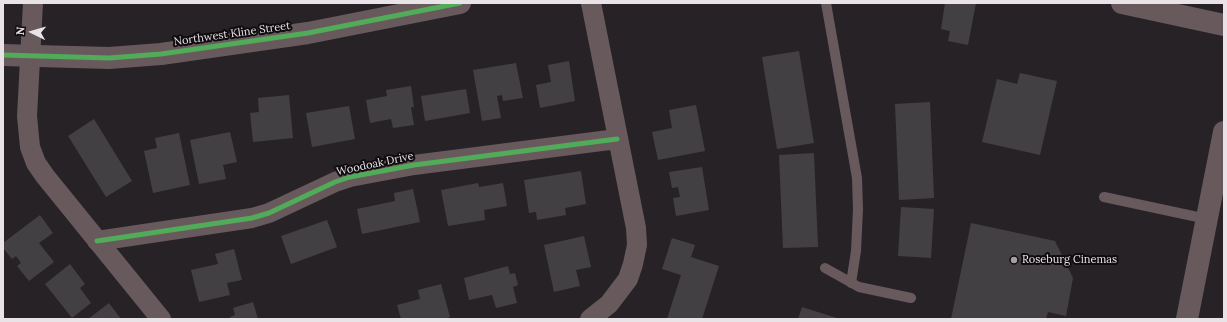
<!DOCTYPE html>
<html>
<head>
<meta charset="utf-8">
<style>
	body { margin:0 }
	#map { position:relative; width:1227px; height:322px; overflow:hidden; background:#272226; font-family:Lora,serif }
	canvas { display:block }
	.frame { position:absolute; inset:0; border:4px solid #e9e3e7; pointer-events:none }
	.north { position:absolute; left:12px; top:12px; width:40px; height:40px; -webkit-text-stroke:3px #0f0b0e; paint-order:stroke; rotate:275deg; font-size:11px; font-weight:700; line-height:16px; text-align:center; color:#e9e3e7 }
	.north::after { content:''; display:block; margin:auto; width:14px; height:18px; background:#e9e3e7; clip-path:polygon(50% 0,100% 100%,50% 72%,0 100%) }
</style>
</head>
<body>
<div id="map">
<canvas width="1227" height="322"></canvas>
<div class="frame"></div>
<div class="north">N</div>
</div>
<script>
const c = document.querySelector('canvas').getContext('2d');
c.lineJoin = 'round';
function paint(path, color) { c.fillStyle = color; c.fill(path, 'evenodd'); }
const shape = rows => new Path2D(rows.map(r => 'M' + r).join(''));
function stroke(path, color, width, dash) { c.strokeStyle = color; c.lineWidth = width; c.lineCap = dash ? 'butt' : 'round'; c.setLineDash(dash || []); c.stroke(path); }
function drawText(font, color, halo, rows, align = 'center') {
  c.font = font + ' Lora,serif'; c.lineWidth = 4; c.setLineDash([]); c.textBaseline = 'middle'; c.strokeStyle = halo; c.fillStyle = color; for (const [text, x, y, turn = 0] of rows) {
    c.save(); c.translate(x, y); c.rotate((+turn || 0) * Math.PI / 180); c.textAlign = isNaN(turn) ? turn : align; if (halo) c.strokeText(text, 0, 0); c.fillText(text, 0, 0); c.restore();
  }
}
paint(shape([
	[945,3,976,3,968,45,948,41,950,31,941,29],
	[799,51,814,143,777,149,762,57],
	[569,61,575,101,540,108,536,85,551,82,548,65],
	[516,63,523,98,503,101,502,95,497,96,501,118,482,121,473,70],
	[1020,73,1057,81,1040,155,982,142,997,79,1017,84],
	[411,86,414,107,411,107,414,125,393,128,391,119,370,123,366,100,387,96,386,90],
	[466,89,470,113,425,121,421,96],
	[289,95,293,138,253,142,250,113,259,112,258,98],
	[930,102,934,198,899,200,895,104],
	[696,105,705,151,658,160,652,132,672,128,669,110],
	[349,106,355,139,312,147,306,113],
	[94,119,132,181,106,197,68,136],
	[230,132,237,162,223,165,226,179,199,184,190,140],
	[179,133,190,185,153,193,144,151,157,148,155,138],
	[814,153,818,247,783,248,779,155],
	[702,167,709,210,676,216,673,198,680,197,678,187,672,188,669,172],
	[581,171,586,204,565,208,566,215,537,220,536,212,529,213,524,180],
	[478,183,479,187,503,183,507,206,484,210,485,220,448,226,441,190],
	[413,189,420,222,362,234,357,209,395,201,394,193],
	[901,207,934,209,931,258,898,256],
	[40,215,53,233,39,243,54,262,29,281,17,266,21,263,16,256,12,259,3,248,3,243],
	[327,220,337,247,291,264,281,236],
	[971,223,1055,241,1073,278,1066,316,1048,312,1046,319,951,319],
	[584,236,591,267,576,270,580,286,554,292,544,245],
	[672,238,695,245,691,257,719,266,702,319,667,319,681,275,662,269],
	[234,249,242,280,227,283,230,295,199,302,191,270,218,264,215,254],
	[70,264,85,284,80,288,91,303,72,318,45,284],
	[508,266,510,274,515,273,518,285,513,287,517,303,496,308,492,295,469,300,464,278],
	[441,284,450,317,443,319,401,319,397,305,420,299,418,290],
	[253,302,258,319,230,319,230,317,235,315,233,308],
	[109,303,121,319,88,319],
	[802,307,840,319,798,319]
]), '#434044');
stroke(shape([
	[826,3,857,178,858,209,856,251,851,283],
	[1104,197,1207,219],
	[825,268,859,287,911,298]
]), '#68595d', 10);
stroke(shape([
	[33,3,27,116,30,147,36,163,45,176,161,319],
	[97,241,252,218,269,213,335,182,350,177,414,165,617,139],
	[590,319,609,304,628,279,633,264,637,245,636,228,591,3]
]), '#68595d', 20);
stroke(shape([
	[1122,3,1224,25],
	[3,55,109,58,161,54,308,33,460,3],
	[1187,319,1224,132]
]), '#68595d', 22);
stroke(shape([
	[3,55,109,58,161,54,308,33,460,3],
	[97,241,252,218,269,213,335,182,350,177,414,165,617,139]
]), '#51ab58', 5);
for (const [x, y, r, color] of [
	[1014,260,4,"#a59fa3"]
]) { const dot = new Path2D(); dot.arc(x, y, r, 0, 2 * Math.PI); c.fillStyle = color; c.fill(dot); stroke(dot, '#0f0b0e', 1.5); }
drawText('11px', '#e9e3e7', '#0f0b0e', [
	["Northwest Kline Street",232,34,-8],
	["Woodoak Drive",375,164,-12]
]);
drawText('11px', '#e9e3e7', '#0f0b0e', [
	["Roseburg Cinemas",1022,260]
], 'left');
</script>
</body>
</html>
